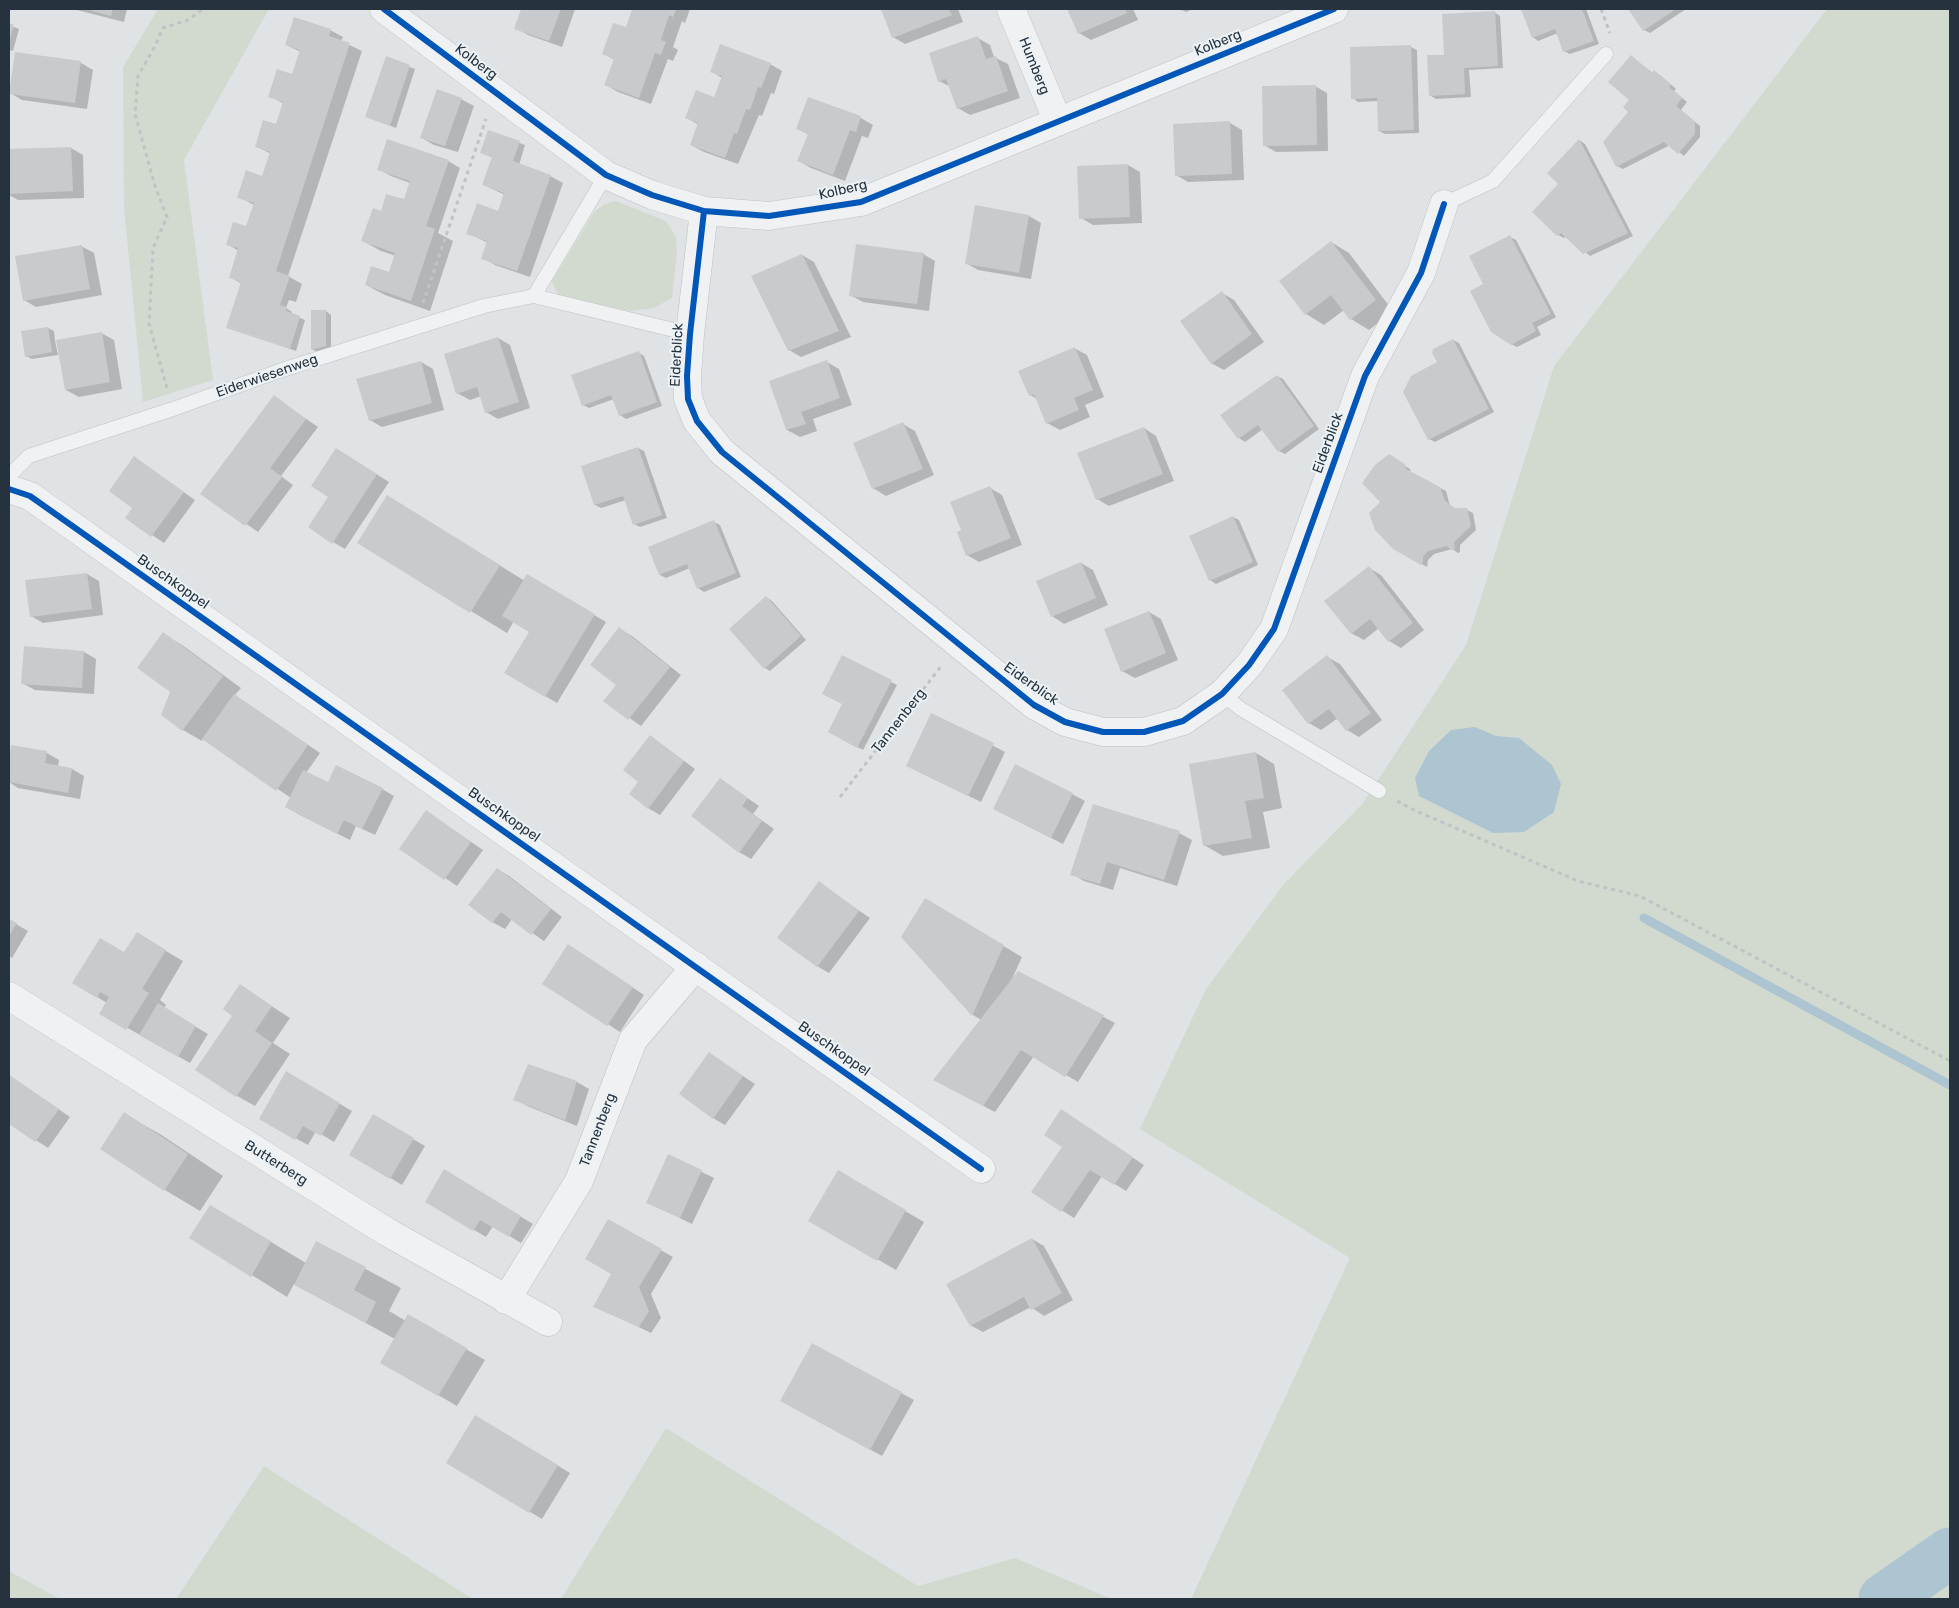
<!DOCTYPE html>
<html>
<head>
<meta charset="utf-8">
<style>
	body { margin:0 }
	#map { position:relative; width:1959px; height:1608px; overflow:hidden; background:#e0e3e5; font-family:Rubik,sans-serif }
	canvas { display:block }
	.frame { position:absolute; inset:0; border:10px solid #26333f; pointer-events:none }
</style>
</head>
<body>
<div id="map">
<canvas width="1959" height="1608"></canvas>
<div class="frame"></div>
</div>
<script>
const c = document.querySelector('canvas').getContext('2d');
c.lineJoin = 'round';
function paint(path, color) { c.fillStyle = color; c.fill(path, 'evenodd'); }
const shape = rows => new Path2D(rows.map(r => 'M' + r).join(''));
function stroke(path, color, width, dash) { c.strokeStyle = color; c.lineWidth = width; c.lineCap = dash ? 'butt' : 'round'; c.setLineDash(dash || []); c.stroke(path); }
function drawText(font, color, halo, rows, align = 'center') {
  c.font = font + ' Rubik,sans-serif'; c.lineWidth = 4; c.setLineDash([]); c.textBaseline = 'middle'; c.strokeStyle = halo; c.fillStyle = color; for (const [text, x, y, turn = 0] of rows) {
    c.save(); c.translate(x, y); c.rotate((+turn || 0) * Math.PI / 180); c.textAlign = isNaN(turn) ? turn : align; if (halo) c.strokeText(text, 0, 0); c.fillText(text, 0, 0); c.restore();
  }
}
paint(shape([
	[158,9,269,9,184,160,213,380,143,402,124,208,123,67],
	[1827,9,1950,9,1950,1599,1191,1599,1350,1258,1140,1129,1206,989,1283,885,1363,803,1466,645,1554,366],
	[616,201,666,221,676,237,677,253,672,298,654,308,629,311,558,295,552,281,595,211,605,204],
	[666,1428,918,1586,1015,1558,1112,1599,561,1599],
	[264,1466,473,1599,176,1599],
	[9,1571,60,1599,9,1599]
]), '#d2dad0');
paint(shape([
	[1475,727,1496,736,1519,738,1552,765,1561,784,1554,812,1524,832,1493,833,1419,796,1415,778,1429,751,1451,730]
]), '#acc5d1');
paint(shape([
	[73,9,127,9,124,22],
	[523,9,575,9,562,47,528,35,516,28],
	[633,9,690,9,685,23,682,21,673,47,678,50,673,61,668,59,651,104,618,92,606,85,615,60,603,54,626,29],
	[883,9,958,9,963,22,905,44,893,37],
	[1069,9,1133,9,1138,20,1091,40,1079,33],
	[1180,9,1193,9,1186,12],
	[1522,9,1586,9,1599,44,1570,54,1564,51,1558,33,1538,41,1533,37],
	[1629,9,1686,9,1650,33,1644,30],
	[1494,12,1500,16,1503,68,1469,70,1471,97,1436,99,1431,96,1445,56],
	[9,25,19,29,13,51,9,50],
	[330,30,343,37,341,41,362,51,288,276,302,284,296,302,289,300,286,308,292,312,291,314,305,320,296,351,228,327,242,284,230,277,239,251,227,244,246,228,254,205,239,197,263,177,271,154,256,146,276,126,284,104,270,96,293,76,301,52,286,45],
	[978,38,990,45,994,57,1008,64,1020,98,970,115,958,108,951,87,939,81],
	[1411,47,1417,50,1419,133,1385,134,1379,131,1379,101,1358,102,1353,98],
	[16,53,81,63,93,70,87,109,22,100,10,93],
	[1631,57,1653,73,1654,72,1660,75,1676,89,1674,91,1687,102,1681,110,1700,126,1700,137,1684,156,1670,145,1623,169,1617,166,1630,112],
	[386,58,415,69,396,128,367,117],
	[770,64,782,71,774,94,771,93,762,116,759,115,738,164,704,152,691,145,699,125,687,118,715,99,722,78,711,71],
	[1315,86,1327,93,1328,151,1276,152,1264,145],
	[809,98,861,118,873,125,868,138,862,136,845,181,811,168,799,161,809,135,798,129],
	[461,99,474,106,458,152,434,145,422,138],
	[1230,123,1242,130,1244,180,1188,182,1176,175],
	[489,132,525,145,519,165,550,176,563,183,530,277,495,265,483,258,488,243,468,233,498,213,505,195,484,185,493,158,482,153],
	[1579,140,1585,144,1633,236,1590,256,1566,236,1564,238,1558,235,1560,184],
	[71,148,83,155,84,198,18,200,9,195,9,150],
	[448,161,460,168,438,233,453,241,430,311,385,295,366,285,390,273,396,256,381,251,363,241,381,213,405,201,410,183,391,176,378,169],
	[1128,165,1140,172,1142,223,1093,225,1081,218],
	[1029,216,1041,223,1031,279,978,270,966,263],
	[1510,237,1516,240,1556,317,1537,327,1541,335,1517,347,1511,344,1485,285],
	[1331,242,1349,253,1393,311,1369,330,1351,319,1344,310,1324,325,1306,314],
	[81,246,94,253,102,295,36,307,24,300],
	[923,254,935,261,929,311,863,302,850,295],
	[802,255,814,262,851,337,801,357,789,350],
	[1222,293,1234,300,1264,342,1224,370,1211,363],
	[326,311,331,315,331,349,318,352,312,349],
	[48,328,54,331,55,341,101,333,114,340,122,389,79,397,66,390,58,341,55,341,58,355,32,359,26,356],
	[498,338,510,345,530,408,498,419,486,412,481,396,470,400,457,393],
	[1453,340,1459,343,1494,412,1435,442,1429,439,1438,363],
	[1074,348,1087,355,1104,397,1085,405,1090,417,1060,430,1047,423,1037,399,1030,395],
	[639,353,644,356,662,406,626,419,620,415,614,399,589,408,583,405],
	[421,362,433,369,444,410,382,427,370,420],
	[827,362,839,369,852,405,813,419,817,431,800,437,787,430,770,381],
	[1277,376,1283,379,1319,429,1285,454,1279,451,1263,429,1245,442,1239,438],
	[274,397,318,427,281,476,293,485,258,532,202,493],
	[903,424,915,431,934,475,886,496,873,488,855,443],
	[1144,428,1156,436,1174,481,1109,506,1097,499],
	[638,448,644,451,667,518,640,527,634,524,626,500,601,508,595,505,582,467],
	[1389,456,1410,469,1411,473,1446,491,1450,506,1456,510,1467,510,1473,513,1476,530,1460,545,1460,552,1458,553,1452,549,1434,554,1428,560,1427,567,1394,548,1382,502],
	[349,457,389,482,345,549,333,542,329,496],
	[135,458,195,500,164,543,127,518,134,508],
	[990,488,1002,495,1022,545,979,562,967,555,963,531],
	[1233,517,1239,520,1258,565,1216,584,1210,580],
	[423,518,525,581,528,576,606,622,557,703,506,673,531,631,514,621,507,633,359,543],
	[714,522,720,525,741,577,704,592,698,588,690,568,666,578,660,575,650,548],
	[1081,563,1093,570,1108,605,1064,624,1052,616],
	[1369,568,1381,575,1424,630,1401,648,1389,641,1379,628,1364,640,1351,633],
	[87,574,99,581,103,615,43,623,31,616],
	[766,597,772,601,806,640,770,671,765,668],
	[1149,612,1161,619,1178,660,1135,678,1122,671],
	[620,629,632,636,681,675,641,726,605,701,618,685],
	[164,634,182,645,241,688,235,695,320,753,306,773,328,784,382,789,394,796,375,835,356,826,350,840,298,814,286,807,291,798,203,738,202,741,183,730,163,715,171,692],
	[25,648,84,652,96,659,94,694,35,690,22,683],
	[1327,657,1340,664,1382,720,1359,737,1347,730,1338,718,1321,730,1309,723,1284,690],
	[891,682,897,685,863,750,835,735,844,704],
	[932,714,1005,752,981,802,919,772],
	[650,736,695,769,660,815,648,808,640,782],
	[12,746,47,753,59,760,58,766,72,769,84,776,80,799,18,788,9,782,9,765],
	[1256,753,1274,764,1282,808,1263,812,1270,848,1223,856,1204,845],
	[720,779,759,806,753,814,774,829,751,859,739,852],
	[1072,794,1085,801,1063,844,994,809],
	[427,812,483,850,457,886,401,848],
	[1179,833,1192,840,1177,886,1120,868,1113,890,1084,881,1072,874],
	[497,869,509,876,562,917,544,941,512,919,505,929,492,922],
	[819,883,870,918,829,973,817,966],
	[925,900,1022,957,1012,979,1018,972,1115,1023,1078,1082,1034,1056,995,1112,947,1087,981,1020,973,1015,903,937],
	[9,920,28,931,12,958,9,956],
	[137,934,183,961,160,1000,166,1005,164,1008,208,1034,190,1063,101,1013,107,1003,74,983,125,954],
	[580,953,644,995,620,1032,544,983],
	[240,986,290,1018,273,1043,290,1054,255,1106,237,1096,234,1015],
	[710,1054,755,1084,725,1125,713,1118],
	[529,1065,577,1082,589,1089,577,1126,527,1106,515,1099],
	[287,1073,352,1111,334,1142,316,1131,308,1145,261,1119],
	[9,1075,70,1117,48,1148,9,1123],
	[124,1114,160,1134,223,1176,200,1211,165,1190],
	[373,1116,425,1146,402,1185,351,1154],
	[1073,1118,1144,1165,1126,1191,1102,1176,1074,1218,1033,1192,1064,1147],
	[669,1156,714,1178,692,1224,647,1202],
	[838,1172,924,1222,896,1270,810,1220],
	[457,1178,533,1224,521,1243,493,1226,486,1237,426,1201],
	[608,1221,673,1257,651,1294,661,1318,651,1333,595,1306,613,1273],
	[246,1227,306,1263,317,1243,401,1288,389,1311,406,1321,408,1316,485,1360,457,1406,381,1362,395,1339,294,1284,287,1297,191,1237],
	[1032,1239,1044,1246,1073,1300,1044,1316,1031,1307,983,1332,970,1325],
	[813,1345,914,1400,882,1456,794,1408],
	[475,1416,570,1473,542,1519,447,1463]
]), '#0003');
stroke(shape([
	[1644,918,1950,1085]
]), '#acc5d1', 9);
stroke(shape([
	[1884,1599,1950,1553]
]), '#acc5d1', 51);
paint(shape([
	[86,9,113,9,111,16],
	[521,9,561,9,549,41,514,29],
	[632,9,676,9,673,17,669,15,661,40,666,42,661,55,655,53,639,98,604,85,614,59,602,54,613,23,626,27],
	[881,9,949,9,952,15,892,38],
	[1067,9,1125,9,1127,13,1078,34],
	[1521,9,1582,9,1594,41,1563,52,1555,29,1532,38],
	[1628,9,1676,9,1643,31],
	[1495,11,1498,66,1464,68,1465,94,1429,96,1427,55,1444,55,1442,14],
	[294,17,331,29,329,36,350,43,276,271,290,276,280,305,287,307,286,311,300,316,290,349,226,328,241,282,229,278,238,248,226,245,233,222,246,226,254,203,237,198,246,170,262,176,270,152,255,147,263,120,276,124,283,102,268,97,277,69,292,74,300,50,285,45],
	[9,23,14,25,9,42],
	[978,36,986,59,996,56,1008,91,957,109,946,79,938,82,929,53],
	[720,44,771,63,761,88,758,87,750,110,746,109,737,134,734,133,725,158,690,145,698,123,685,118,696,90,714,97,722,76,710,72],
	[1411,45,1414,130,1378,131,1377,98,1351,99,1350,47],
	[15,52,81,61,75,103,9,94],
	[1631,55,1652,73,1654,70,1671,85,1669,87,1682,98,1676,106,1695,122,1695,134,1678,154,1664,142,1616,167,1603,142,1628,112,1623,107,1629,100,1608,82],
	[386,56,410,65,390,126,365,117],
	[1316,85,1317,145,1263,146,1262,86],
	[437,89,462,98,445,146,420,138],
	[808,97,861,116,856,132,850,130,833,175,797,161,808,134,796,129],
	[1230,121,1232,174,1175,176,1173,124],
	[488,130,520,141,513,161,551,175,517,271,481,259,487,241,466,234,477,203,498,211,504,193,482,185,492,157,480,153],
	[387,139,449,160,426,226,435,229,411,301,365,285,371,266,389,272,395,253,361,241,373,208,381,211,386,194,404,199,410,181,377,170],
	[1579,139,1628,233,1583,254,1561,233,1557,236,1532,212,1558,184,1547,173],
	[71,147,73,191,9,194,9,149],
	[1128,164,1130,217,1079,219,1077,166],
	[975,205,1029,215,1019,273,965,264],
	[1510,235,1551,314,1532,323,1536,331,1511,345,1491,332,1470,291,1483,284,1469,256],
	[1331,241,1376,300,1350,320,1331,295,1305,315,1279,281],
	[856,244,924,253,917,304,849,296],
	[82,245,90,289,23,301,15,256],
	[802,254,839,331,788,351,751,276],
	[1222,291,1252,334,1211,364,1180,321],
	[311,310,326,310,326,346,311,350],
	[48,327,52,352,25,357,21,331],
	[102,332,110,382,65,390,56,340],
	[498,337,519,402,485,413,477,387,456,394,444,354],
	[1453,339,1489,409,1428,440,1403,392,1411,376,1437,362,1432,353,1433,349],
	[1075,347,1093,390,1074,398,1079,410,1046,424,1034,394,1029,396,1018,371],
	[639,351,657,402,619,416,611,395,582,406,571,375],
	[827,360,840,398,801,412,806,424,786,430,769,381],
	[421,361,432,403,369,421,356,379],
	[1277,375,1314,426,1278,452,1258,425,1238,439,1220,415],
	[274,395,306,419,270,468,282,477,245,526,200,494],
	[903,422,923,469,872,489,853,443],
	[1144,427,1163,474,1096,500,1077,453],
	[638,447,662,515,633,525,623,496,594,505,581,466],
	[336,448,377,474,332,544,308,527,328,497,311,486],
	[1389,454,1405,464,1406,469,1440,487,1445,501,1455,508,1467,508,1471,526,1454,542,1455,549,1451,550,1447,546,1428,551,1423,557,1423,562,1421,565,1393,549,1375,530,1369,513,1380,502,1362,483,1375,465],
	[134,456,184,492,151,537,125,518,132,508,109,491],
	[990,486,1011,538,966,556,957,532,961,530,950,502],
	[387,495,500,565,470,613,357,543],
	[1233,516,1253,562,1209,581,1189,536],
	[714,520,736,573,697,589,687,564,659,575,648,547],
	[1081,562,1096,598,1051,617,1036,581],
	[1369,566,1413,623,1388,642,1370,619,1351,634,1324,601],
	[87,573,92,609,30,617,25,580],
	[527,574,595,614,545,697,504,673,529,632,502,616],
	[766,596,801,636,764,669,729,629],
	[1149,611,1166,653,1121,672,1104,629],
	[619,627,670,667,628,720,603,701,616,685,590,665],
	[163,632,223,676,182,731,161,715,170,692,137,668],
	[24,646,84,651,82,688,21,684],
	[842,655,892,680,857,748,828,732,842,704,822,694],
	[1327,655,1371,713,1346,731,1329,709,1308,724,1282,690],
	[234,694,308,745,276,791,202,739],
	[931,713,994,743,968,796,906,766],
	[650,735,684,761,648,809,629,794,638,782,623,770],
	[11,745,47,751,45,763,72,768,68,793,9,782,9,759],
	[1256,752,1264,798,1245,801,1252,838,1203,846,1189,764],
	[1015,764,1073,793,1051,838,993,809],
	[336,765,383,788,362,829,344,820,337,834,285,807,303,770,328,782],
	[720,778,748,798,742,806,762,821,739,853,691,816],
	[1093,804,1180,831,1164,880,1107,862,1100,884,1070,875],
	[426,810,471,842,444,880,399,849],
	[497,868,551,909,531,935,501,912,492,923,468,905],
	[819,881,859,911,817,967,777,938],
	[925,898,1004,945,972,1016,901,937],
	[9,919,17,923,9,936],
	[137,932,166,950,142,989,149,993,126,1030,99,1014,109,997,100,992,97,998,72,983,100,938,124,952],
	[568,944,633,987,607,1026,542,984],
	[1018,971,1104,1015,1065,1077,1021,1050,983,1106,933,1080],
	[240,984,272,1006,255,1031,272,1043,236,1097,195,1070,232,1016,223,1009],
	[158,1003,196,1026,178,1057,139,1035],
	[709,1052,743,1076,713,1119,679,1094],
	[528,1064,577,1081,565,1120,513,1100],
	[286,1071,340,1103,321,1136,303,1126,295,1140,259,1119],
	[9,1075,59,1109,35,1142,9,1124],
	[1061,1109,1133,1157,1114,1185,1090,1170,1061,1212,1031,1192,1062,1147,1044,1135],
	[124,1112,188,1154,164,1191,100,1149],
	[373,1114,414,1138,390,1179,349,1155],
	[668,1154,702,1170,680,1218,646,1203],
	[444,1169,521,1216,509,1237,480,1220,473,1231,425,1202],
	[838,1170,906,1210,877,1261,808,1221],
	[210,1205,271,1241,251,1277,189,1238],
	[608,1219,662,1249,639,1287,649,1311,639,1327,593,1307,611,1274,585,1259],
	[1032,1238,1062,1293,1031,1310,1024,1297,970,1326,946,1284],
	[316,1241,366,1267,354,1290,376,1302,366,1323,294,1285],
	[408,1314,467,1348,438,1396,380,1363],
	[812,1343,902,1392,870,1450,780,1401],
	[475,1415,558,1465,529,1513,446,1463]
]), '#c8cbcd');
const lane = shape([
	[606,175,534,296,690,334],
	[1444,204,1493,181,1606,54],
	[9,476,29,456,173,409,282,370,484,306,534,296],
	[1222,694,1241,709,1379,791]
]);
const street = shape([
	[384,9,606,175,652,195,704,211,769,216,861,202,1334,9],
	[1011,9,1058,122],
	[704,211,690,334,687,376,688,399,697,421,722,452,1034,705,1065,722,1103,732,1144,732,1183,721,1222,694,1249,665,1274,629,1365,376,1421,273,1444,204],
	[9,489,30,496,981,1169],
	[9,996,387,1232,548,1322],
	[506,1300,579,1181,633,1040,696,966]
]);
stroke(lane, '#bec1c3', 15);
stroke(street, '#bec1c3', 29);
stroke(shape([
	[1601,9,1610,33],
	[423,303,486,119],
	[167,388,149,324,153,248,167,217,155,186,135,114,138,76,154,48,163,28,188,20,203,9],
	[840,797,942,665],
	[1397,801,1414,810,1578,881,1640,896,1950,1061]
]), '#bfc3c5', 3, [4, 4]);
stroke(lane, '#eff1f2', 14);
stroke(street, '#eff1f2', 28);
stroke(shape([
	[384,9,606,175,652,195,704,211,769,216,861,202,1334,9],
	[704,211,690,334,687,376,688,399,697,421,722,452,1034,705,1065,722,1103,732,1144,732,1183,721,1222,694,1249,665,1274,629,1365,376,1421,273,1444,204],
	[9,489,30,496,981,1169]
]), '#0057b8', 6);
drawText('14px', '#26333f', '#ecf2f5', [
	["Kolberg",1218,43,-22],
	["Kolberg",476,62,37],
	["Humberg",1034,66,68],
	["Kolberg",843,190,-13],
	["Eiderblick",677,355,-87],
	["Eiderwiesenweg",267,376,-19],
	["Eiderblick",1328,443,-70],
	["Buschkoppel",173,582,35],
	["Eiderblick",1031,684,35],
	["Tannenberg",899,721,-52],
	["Buschkoppel",504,815,35],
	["Buschkoppel",834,1049,35],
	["Tannenberg",598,1130,-69],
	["Butterberg",276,1163,32]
]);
</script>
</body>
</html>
